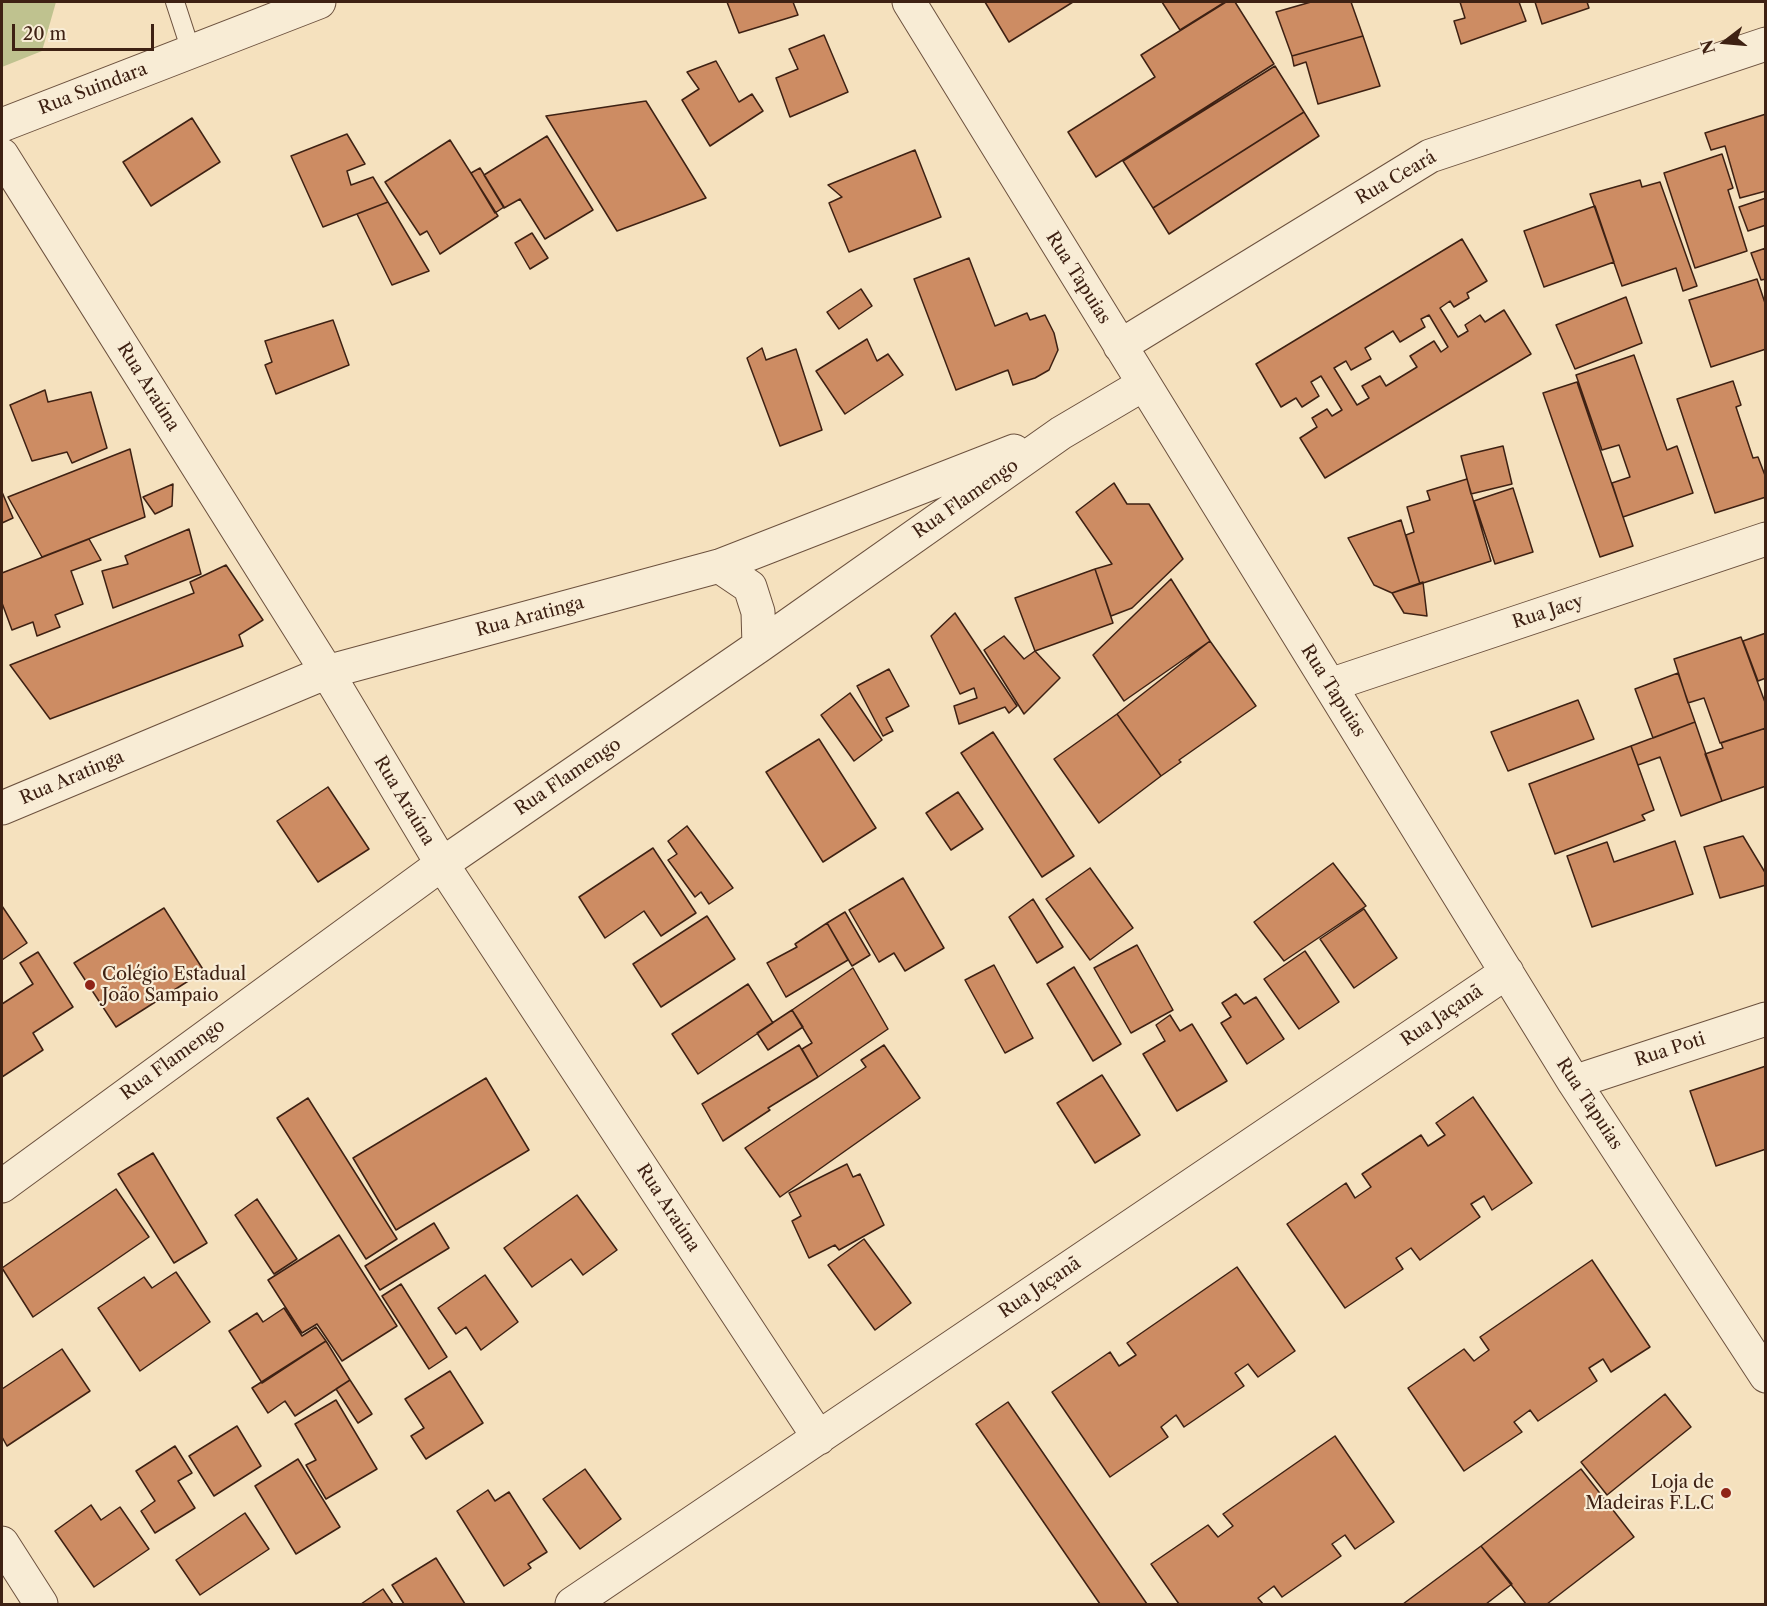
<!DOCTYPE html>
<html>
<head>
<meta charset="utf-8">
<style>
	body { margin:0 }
	#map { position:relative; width:1767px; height:1606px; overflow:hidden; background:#f5e1be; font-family:"Libre Caslon Text",serif }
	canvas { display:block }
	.frame { position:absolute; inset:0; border:3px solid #3e2113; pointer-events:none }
	.north { position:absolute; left:1695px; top:12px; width:60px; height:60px; -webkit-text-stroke:4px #f8ecd5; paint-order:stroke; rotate:254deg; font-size:16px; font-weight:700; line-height:24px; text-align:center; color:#3e2113 }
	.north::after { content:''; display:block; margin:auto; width:21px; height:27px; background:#3e2113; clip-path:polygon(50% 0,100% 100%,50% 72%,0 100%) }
	.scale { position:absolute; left:12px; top:24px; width:142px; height:27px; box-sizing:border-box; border:3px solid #3e2113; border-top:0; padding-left:8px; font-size:18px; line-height:21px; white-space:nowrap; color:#3e2113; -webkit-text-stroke:4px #f8ecd5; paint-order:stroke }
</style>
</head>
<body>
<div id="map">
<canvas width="1767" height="1606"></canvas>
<div class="frame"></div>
<div class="north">N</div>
<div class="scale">20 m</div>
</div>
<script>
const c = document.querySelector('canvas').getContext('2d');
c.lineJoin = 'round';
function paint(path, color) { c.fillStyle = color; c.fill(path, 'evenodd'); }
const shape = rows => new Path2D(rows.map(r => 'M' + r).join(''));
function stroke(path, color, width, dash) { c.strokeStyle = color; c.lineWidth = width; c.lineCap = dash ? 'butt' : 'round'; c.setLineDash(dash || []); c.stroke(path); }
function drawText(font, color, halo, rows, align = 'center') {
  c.font = font + ' "Libre Caslon Text",serif'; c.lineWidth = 4.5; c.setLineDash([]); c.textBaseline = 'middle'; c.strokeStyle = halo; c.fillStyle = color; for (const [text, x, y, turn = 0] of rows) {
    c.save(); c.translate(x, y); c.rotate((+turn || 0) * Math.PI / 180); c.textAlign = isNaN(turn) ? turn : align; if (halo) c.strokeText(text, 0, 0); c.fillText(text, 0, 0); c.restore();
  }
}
paint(shape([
	[2,2,56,2,42,51,2,67]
]), '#bfc28f');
const building = shape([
	[727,2,793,2,798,15,739,33,727,2],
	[985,2,1073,2,1009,42,985,2],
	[1162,2,1225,2,1180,30,1162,2],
	[1226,2,1235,2,1274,64,1096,177,1068,132,1155,77,1141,55,1226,2],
	[1311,2,1351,2,1363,36,1292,56,1276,12,1311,2],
	[1460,2,1519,2,1526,21,1461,44,1454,21,1465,18,1460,2],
	[1535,2,1587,2,1589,8,1542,24,1535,2],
	[824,35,848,92,790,117,776,78,798,69,789,49,824,35],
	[1363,36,1380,86,1318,104,1306,62,1294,66,1292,56,1363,36],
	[716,61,739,102,752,94,763,111,710,146,682,100,699,89,687,72,716,61],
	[1275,66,1304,112,1153,208,1123,161,1275,66],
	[646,101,706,198,617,231,546,116,646,101],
	[1304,112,1319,136,1169,234,1153,208,1304,112],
	[1766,114,1766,191,1740,198,1725,146,1711,150,1705,133,1766,114],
	[192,118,220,162,151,206,123,162,192,118],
	[347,134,365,164,347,171,351,185,373,177,388,202,323,227,291,156,347,134],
	[547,136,593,210,545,239,520,199,504,208,484,175,547,136],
	[450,140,498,216,440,254,427,231,420,235,385,182,450,140],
	[915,150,941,217,849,252,829,203,842,197,828,185,915,150],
	[1722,154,1733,188,1728,190,1747,251,1695,268,1664,173,1722,154],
	[480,168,504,207,495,213,471,173,480,168],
	[1640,180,1642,187,1660,182,1697,286,1683,291,1676,268,1622,286,1590,194,1640,180],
	[1766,198,1766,225,1748,231,1739,207,1766,198],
	[388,202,429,271,392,285,357,214,388,202],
	[1595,206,1614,262,1544,287,1524,231,1595,206],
	[532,233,548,258,530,269,515,243,532,233],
	[1462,239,1487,281,1467,293,1469,298,1454,307,1450,301,1440,308,1458,337,1468,331,1465,325,1480,315,1485,322,1504,310,1531,354,1325,478,1300,438,1317,427,1312,418,1327,409,1332,416,1342,410,1321,376,1311,382,1319,396,1302,407,1296,398,1281,407,1256,364,1462,239],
	[1766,248,1766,279,1761,280,1751,253,1766,248],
	[969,258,995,326,1027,313,1030,320,1045,315,1054,333,1058,350,1049,370,1035,378,1013,385,1008,370,956,390,914,279,969,258],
	[1757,279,1766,306,1766,349,1711,367,1689,300,1757,279],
	[861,289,872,306,839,329,827,312,861,289],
	[1626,297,1642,343,1575,369,1556,325,1626,297],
	[1429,315,1448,347,1441,352,1434,341,1410,356,1417,367,1386,386,1380,376,1362,386,1369,398,1357,405,1334,368,1346,361,1351,370,1371,359,1365,348,1393,331,1400,342,1425,327,1421,319,1429,315],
	[333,320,349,365,276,394,265,365,272,362,265,341,333,320],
	[867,339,877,361,888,354,903,375,845,414,816,371,867,339],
	[762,348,766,360,796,349,822,430,780,446,747,358,762,348],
	[1634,355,1667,450,1677,446,1693,493,1623,517,1612,483,1630,477,1619,445,1602,450,1576,375,1634,355],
	[1733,381,1741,405,1736,407,1753,458,1758,457,1766,478,1766,497,1715,513,1677,399,1733,381],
	[1577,382,1633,546,1600,557,1543,393,1577,382],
	[45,390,48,402,91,392,107,448,72,463,67,452,32,461,10,405,45,390],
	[1503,446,1512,484,1471,494,1461,456,1503,446],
	[130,449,145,517,42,557,8,497,130,449],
	[1467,479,1491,561,1420,584,1406,535,1414,532,1407,507,1430,500,1427,491,1467,479],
	[1114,483,1127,504,1149,504,1183,559,1132,608,1111,616,1095,569,1112,564,1076,512,1114,483],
	[173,484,172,506,155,514,143,497,173,484],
	[1513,488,1533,552,1495,564,1474,501,1513,488],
	[2,492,13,518,2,523,2,492],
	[1401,520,1420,584,1392,593,1374,585,1348,538,1401,520],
	[189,529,201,574,113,608,102,571,128,564,125,556,189,529],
	[89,539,101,560,71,571,83,604,55,615,60,627,37,636,33,622,12,630,2,603,2,573,89,539],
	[226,565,263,620,239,635,243,646,50,719,10,665,194,593,190,582,226,565],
	[1095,569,1113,623,1035,651,1015,598,1095,569],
	[1171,579,1210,641,1124,701,1093,655,1171,579],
	[1423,582,1427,616,1404,613,1392,593,1423,582],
	[955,613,1017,706,1009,713,1005,707,959,724,954,706,977,698,974,688,960,694,931,636,955,613],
	[1766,633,1766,678,1758,681,1743,641,1766,633],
	[1004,636,1024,659,1035,651,1060,678,1024,714,984,650,1004,636],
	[1741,637,1766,705,1766,728,1720,743,1704,698,1688,703,1674,659,1741,637],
	[1210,641,1256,706,1179,760,1181,762,1161,776,1117,714,1210,641],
	[889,669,909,706,886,718,893,731,883,736,857,686,889,669],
	[1678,673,1695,722,1653,738,1635,689,1678,673],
	[850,693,882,740,854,761,821,715,850,693],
	[1578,700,1594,739,1508,771,1491,732,1578,700],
	[1117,714,1161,776,1099,823,1054,759,1117,714],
	[1695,722,1722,801,1681,816,1660,757,1638,765,1631,746,1695,722],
	[1766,728,1766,786,1722,801,1705,754,1723,748,1721,743,1766,728],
	[993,732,1074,856,1042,877,961,753,993,732],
	[819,739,876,828,823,862,766,772,819,739],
	[1631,746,1654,810,1642,815,1645,820,1555,854,1529,784,1631,746],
	[328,787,369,849,318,882,277,821,328,787],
	[958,792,983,829,951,850,926,813,958,792],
	[687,826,733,888,709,904,701,892,695,897,668,860,677,854,668,841,687,826],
	[1743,836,1766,874,1766,885,1720,898,1704,847,1743,836],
	[1675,841,1693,894,1592,927,1567,856,1607,842,1614,862,1675,841],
	[653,848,696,913,661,936,644,911,605,938,579,897,653,848],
	[1333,863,1366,906,1284,961,1254,922,1333,863],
	[1090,868,1133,928,1090,960,1046,899,1090,868],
	[903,878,944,948,905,971,894,953,879,962,849,910,903,878],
	[1033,899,1063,947,1037,963,1009,917,1033,899],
	[2,906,27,943,2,960,2,906],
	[164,908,204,971,116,1027,74,963,164,908],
	[1364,909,1397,958,1354,988,1320,939,1364,909],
	[845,912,870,955,852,966,827,923,845,912],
	[707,916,735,959,661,1007,633,964,707,916],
	[827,923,848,960,786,997,767,963,797,947,795,944,827,923],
	[1137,945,1173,1010,1131,1033,1094,968,1137,945],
	[1305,951,1339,1002,1299,1029,1264,979,1305,951],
	[38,952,73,1007,33,1033,43,1050,2,1077,2,1004,33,984,20,963,38,952],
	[994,965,1033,1038,1005,1053,965,980,994,965],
	[1074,967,1121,1044,1093,1061,1047,984,1074,967],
	[853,968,888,1029,818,1077,802,1049,812,1043,792,1010,853,968],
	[748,984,773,1023,698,1074,672,1034,748,984],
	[1236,994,1244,1004,1256,997,1284,1039,1247,1064,1221,1023,1231,1017,1222,1003,1236,994],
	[792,1010,803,1027,768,1050,757,1033,792,1010],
	[1170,1015,1180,1031,1192,1024,1227,1081,1177,1111,1143,1054,1165,1041,1156,1025,1170,1015],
	[799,1045,818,1077,768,1108,770,1110,723,1141,702,1104,799,1045],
	[884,1045,920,1098,780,1197,745,1148,866,1067,861,1060,884,1045],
	[1766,1066,1766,1149,1716,1166,1690,1091,1766,1066],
	[1102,1075,1140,1135,1095,1163,1057,1103,1102,1075],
	[486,1078,529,1150,396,1230,353,1158,486,1078],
	[1473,1097,1532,1183,1492,1210,1484,1196,1471,1204,1480,1217,1420,1260,1411,1248,1396,1258,1403,1269,1345,1308,1287,1224,1346,1183,1355,1198,1371,1187,1362,1174,1421,1135,1428,1146,1445,1135,1436,1123,1473,1097],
	[308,1098,397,1239,366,1259,277,1118,308,1098],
	[153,1153,207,1243,174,1263,118,1174,153,1153],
	[847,1164,853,1177,860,1174,884,1225,839,1250,835,1245,809,1258,792,1221,801,1216,789,1193,847,1164],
	[116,1189,149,1237,33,1317,2,1268,116,1189],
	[577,1195,617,1250,583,1275,571,1259,532,1287,504,1248,577,1195],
	[257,1199,297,1259,274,1274,235,1215,257,1199],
	[434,1223,449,1248,380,1290,365,1266,434,1223],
	[339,1235,397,1326,342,1361,317,1324,302,1333,268,1280,339,1235],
	[864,1239,911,1303,875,1330,828,1265,864,1239],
	[1592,1260,1650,1347,1611,1372,1603,1359,1589,1368,1597,1381,1538,1421,1530,1410,1514,1422,1522,1432,1464,1471,1408,1388,1464,1349,1474,1361,1489,1350,1480,1337,1592,1260],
	[1237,1267,1295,1351,1258,1377,1248,1364,1235,1373,1244,1386,1184,1427,1176,1415,1161,1427,1168,1437,1110,1477,1052,1392,1110,1352,1119,1366,1136,1355,1127,1343,1237,1267],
	[176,1272,210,1322,140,1371,98,1308,144,1277,152,1288,176,1272],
	[485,1275,518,1322,481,1350,466,1327,456,1334,438,1308,485,1275],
	[401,1284,447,1357,429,1369,382,1296,401,1284],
	[284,1308,302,1336,316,1327,326,1341,262,1383,229,1331,257,1313,263,1322,284,1308],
	[326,1341,350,1380,295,1416,285,1401,268,1413,252,1388,326,1341],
	[62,1349,90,1391,7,1446,2,1437,2,1389,62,1349],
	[450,1371,483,1423,426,1459,411,1436,424,1428,405,1399,450,1371],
	[350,1380,372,1414,358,1423,336,1389,350,1380],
	[1665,1394,1691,1427,1607,1495,1581,1462,1665,1394],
	[336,1400,377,1469,326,1499,306,1465,316,1460,295,1424,336,1400],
	[1008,1402,1147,1604,1100,1604,976,1424,1008,1402],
	[237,1426,261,1466,214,1496,189,1456,237,1426],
	[1335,1436,1394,1522,1355,1549,1345,1535,1332,1544,1341,1556,1282,1597,1274,1586,1258,1598,1263,1604,1179,1604,1151,1564,1208,1525,1218,1537,1233,1526,1223,1514,1335,1436],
	[175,1446,192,1473,178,1481,195,1508,155,1533,141,1511,155,1501,136,1471,175,1446],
	[298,1459,340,1527,296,1554,255,1486,298,1459],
	[585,1469,621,1519,580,1549,543,1499,585,1469],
	[1581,1469,1634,1537,1547,1604,1526,1604,1481,1546,1581,1469],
	[488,1490,495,1501,509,1492,547,1552,528,1564,531,1568,504,1586,457,1511,488,1490],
	[91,1505,101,1520,120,1507,149,1549,94,1587,55,1531,91,1505],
	[245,1513,269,1549,200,1595,176,1560,245,1513],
	[1481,1546,1512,1584,1486,1604,1403,1604,1481,1546],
	[436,1558,465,1604,404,1604,392,1585,436,1558],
	[383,1589,393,1604,361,1604,383,1589]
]);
paint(building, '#cd8c63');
stroke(building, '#3e2113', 1.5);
const lane = shape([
	[175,2,191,51]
]);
const street = shape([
	[909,2,1574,1082,1766,1376],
	[2,125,319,2],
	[2,155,327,672,442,864,819,1438],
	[1120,346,1430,156,1766,44],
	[719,566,750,587,758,612,759,646],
	[1330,685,1766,539],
	[2,808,327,672,719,566,1014,451],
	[1574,1082,1766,1019],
	[2,1186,442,864,759,646,1061,433,1144,384],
	[2,1543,41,1604],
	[572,1604,1507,972]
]);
stroke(lane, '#6c513e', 20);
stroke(street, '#6c513e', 35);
stroke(lane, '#f8ecd5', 18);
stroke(street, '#f8ecd5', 33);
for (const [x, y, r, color] of [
	[90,985,6,"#8f2418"],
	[1726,1493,6,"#8f2418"]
]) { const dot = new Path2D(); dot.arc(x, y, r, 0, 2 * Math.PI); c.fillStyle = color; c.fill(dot); stroke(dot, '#f8ecd5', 2); }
drawText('18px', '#3e2113', '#f8ecd5', [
	["Rua Suindara",93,89,-21],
	["Rua Ceará",1396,178,-30],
	["Rua Tapuias",1078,278,58],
	["Rua Araúna",148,387,58],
	["Rua Flamengo",966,499,-35],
	["Rua Jacy",1548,612,-18],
	["Rua Aratinga",530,617,-15],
	["Rua Tapuias",1333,691,58],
	["Rua Flamengo",568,777,-34],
	["Rua Aratinga",72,778,-23],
	["Rua Araúna",404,801,59],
	["Rua Jaçanã",1442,1016,-34],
	["Rua Poti",1670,1050,-18],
	["Rua Flamengo",173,1060,-36],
	["Rua Tapuias",1589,1104,57],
	["Rua Araúna",668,1208,57],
	["Rua Jaçanã",1040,1288,-34]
]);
drawText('18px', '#3e2113', '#f8ecd5', [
	["Colégio Estadual",102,975],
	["João Sampaio",102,996],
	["Loja de",1714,1483,"right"],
	["Madeiras F.L.C",1714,1504,"right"]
], 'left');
</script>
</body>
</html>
